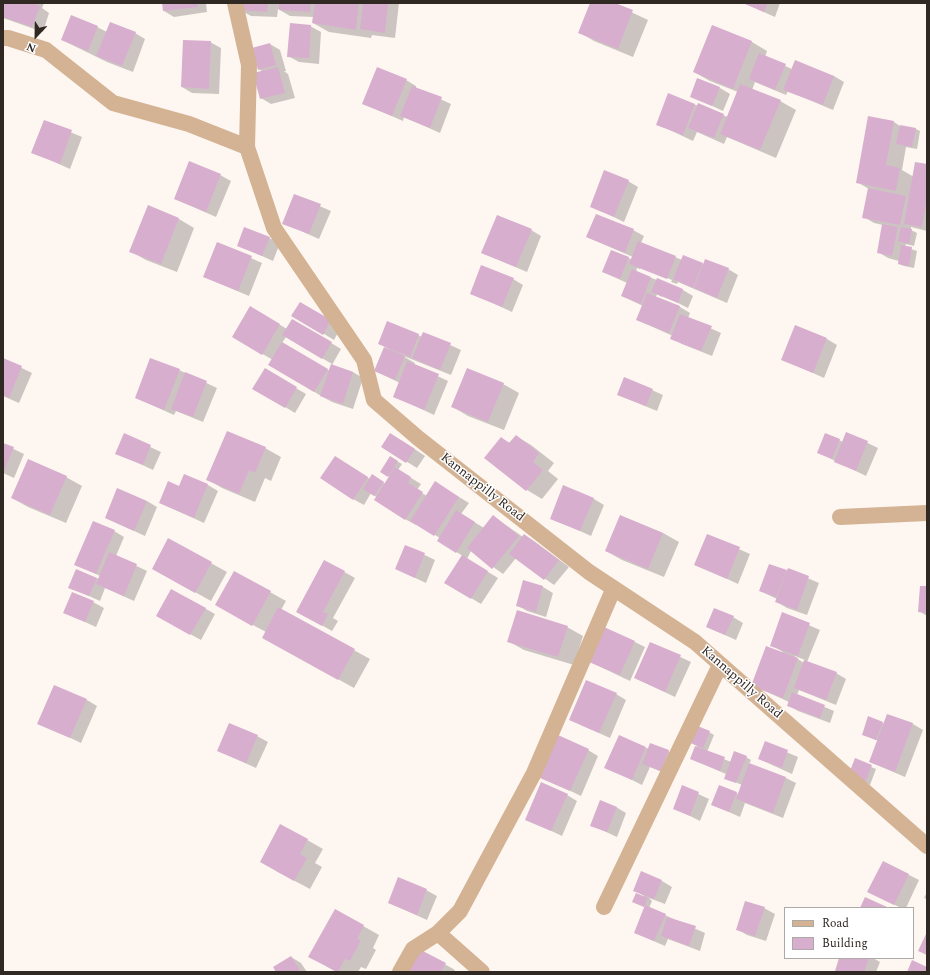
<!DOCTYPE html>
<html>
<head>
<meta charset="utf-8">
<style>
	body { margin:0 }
	#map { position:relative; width:930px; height:975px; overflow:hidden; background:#fef6f0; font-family:Spectral,serif }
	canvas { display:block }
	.frame { position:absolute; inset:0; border:4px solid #302823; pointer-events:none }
	.legend { position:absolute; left:784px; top:907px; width:130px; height:52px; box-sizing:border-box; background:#fff; border:1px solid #aca9a7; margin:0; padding:5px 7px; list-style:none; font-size:12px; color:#302823 }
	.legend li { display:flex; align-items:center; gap:8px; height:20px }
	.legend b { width:20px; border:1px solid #aca9a7 }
	.north { position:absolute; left:16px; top:16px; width:40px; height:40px; -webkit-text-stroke:3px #fff; paint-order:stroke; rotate:202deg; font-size:11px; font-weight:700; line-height:16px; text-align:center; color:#302823 }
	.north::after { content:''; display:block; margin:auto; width:14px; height:18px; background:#302823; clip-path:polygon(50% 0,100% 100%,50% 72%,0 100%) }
</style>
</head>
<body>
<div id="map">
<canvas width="930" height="975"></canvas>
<div class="frame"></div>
<ul class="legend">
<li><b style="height:5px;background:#d3b394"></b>Road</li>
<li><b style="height:11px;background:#d7aece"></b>Building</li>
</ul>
<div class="north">N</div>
</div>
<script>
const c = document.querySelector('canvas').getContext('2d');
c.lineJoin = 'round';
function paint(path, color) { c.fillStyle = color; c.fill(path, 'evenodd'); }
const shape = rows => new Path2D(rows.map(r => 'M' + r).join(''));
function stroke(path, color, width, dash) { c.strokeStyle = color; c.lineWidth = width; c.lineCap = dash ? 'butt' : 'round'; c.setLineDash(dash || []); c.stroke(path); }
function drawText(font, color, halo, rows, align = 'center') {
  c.font = font + ' Spectral,serif'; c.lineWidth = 3; c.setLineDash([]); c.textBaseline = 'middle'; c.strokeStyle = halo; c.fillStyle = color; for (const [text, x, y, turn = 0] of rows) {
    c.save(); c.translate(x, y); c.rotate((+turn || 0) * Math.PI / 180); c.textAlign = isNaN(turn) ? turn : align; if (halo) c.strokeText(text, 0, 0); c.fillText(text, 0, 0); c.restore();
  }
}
paint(shape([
	[3,3,44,3,42,8,49,13,43,32,3,18],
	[163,3,206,3,207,12,174,17,164,11],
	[241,3,399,3,395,38,372,35,371,38,329,32,313,23,314,17,290,16,278,9,277,17,251,16,240,10],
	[591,3,612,3,648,20,633,57,594,41,579,32],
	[743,3,780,3,775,17],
	[310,26,321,32,319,64,299,62,288,56],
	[97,27,107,32,135,33,145,39,133,72,107,62,62,40],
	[713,27,752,42,767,51,765,57,792,69,834,76,844,82,833,110,788,91,786,95,755,82,752,90,780,101,796,110,776,158,727,137,724,144,697,132,693,141,657,124,669,95,728,117,738,92,710,81,694,72],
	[210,42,221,48,219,94,192,93,182,87],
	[270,44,280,50,286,71,284,71,288,74,295,98,271,104,261,98,263,72,259,69],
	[406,80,416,86,416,88,451,104,440,133,404,117,403,121,364,104],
	[720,88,730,94,723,111,691,96],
	[869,117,894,122,900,126,916,129,920,131,917,149,906,147,902,170,914,177,927,165,927,231,911,227,911,230,917,233,914,246,906,244,905,247,917,251,914,268,904,266,899,264,899,261,888,258,878,252,883,225,874,223,864,217,869,189,857,182],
	[44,121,82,137,70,169,32,152],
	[220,175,231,181,216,217,175,199],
	[628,181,638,187,624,222,591,206],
	[294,195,331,211,319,239,283,223],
	[148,206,179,219,194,228,177,272,146,260,130,251],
	[531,230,541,236,527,272,482,253],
	[633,230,644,236,641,243,682,260,728,269,738,275,727,303,678,282,677,284,671,282,672,280,640,267,640,269,637,268,636,272,683,290,693,296,688,308,662,295,662,297,657,294,656,297,680,307,690,313,688,318,721,333,712,356,682,344,671,338,673,336,637,320,643,306,622,296,627,283,603,272,629,258,632,260,633,257,587,237],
	[269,238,280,243,273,261,238,245],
	[217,243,262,263,249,296,204,277],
	[513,279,523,285,512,312,471,293],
	[301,303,341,327,334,340,293,315],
	[250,307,287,329,293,320,341,349,332,365,353,372,363,378,353,409,332,402,321,396,270,364,273,360,233,337],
	[286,337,332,364,330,371,282,343],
	[424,333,461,350,451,375,401,355,415,363,414,365,448,381,434,415,394,396,400,383,375,371,390,350,379,343,418,335,422,337],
	[827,339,837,345,824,378,782,359],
	[3,359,32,373,19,403,3,396],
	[179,370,217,388,203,422,176,411,174,415,136,398],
	[265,370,306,394,295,413,254,388],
	[625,378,663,395,657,411,618,395],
	[503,384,519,393,504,430,468,416,453,407],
	[847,433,878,448,866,476,823,455,839,440,843,442],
	[124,435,161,452,153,470,117,453],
	[516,436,531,445,554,463,548,471,558,479,542,499,527,490,501,438,510,443],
	[401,440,425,456,417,468,383,447],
	[3,444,24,454,14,478,3,473],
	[265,448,281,457,271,481,265,478,255,502,222,488,207,479],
	[395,460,402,464,398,470,421,484,417,490,427,496,446,489,469,503,461,514,484,528,493,516,523,537,524,535,534,541,569,567,554,585,516,558,503,574,471,551,467,559,498,578,481,604,446,583,463,556,438,541,440,538,416,524,416,525,405,519,371,493,364,505,353,499,345,463,370,479,372,476,386,484,390,477,381,471],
	[66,477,82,486,66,523,28,507,12,498],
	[208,485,218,491,204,523,160,503,179,487],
	[594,499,604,505,591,536,551,518],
	[147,501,157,507,145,536,106,518],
	[621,516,663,533,679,542,664,577,622,560,606,551],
	[114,531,124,537,116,556,147,571,134,601,105,588,100,601,69,587,97,578,99,580,100,576,76,564],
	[707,535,750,554,738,584,695,564],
	[169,540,227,572,211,601,168,577],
	[406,546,435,560,426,583,396,569],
	[325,561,355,578,333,618,338,621,332,631,307,617],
	[789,570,819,583,807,615,787,608,777,602,777,599,760,591,786,571,788,572],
	[234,572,286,601,281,610,370,659,354,688,278,646,266,632,232,614],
	[524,582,543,587,553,593,546,617,527,611,517,605],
	[927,587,927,616,919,611],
	[172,590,215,614,201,640,157,616],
	[93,602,104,608,96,627,65,613],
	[783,614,820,630,807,662,836,673,846,679,836,705,799,690,797,695,834,711,830,723,798,711,788,705,789,702,752,685,783,652,771,645],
	[795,656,805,660,804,663,795,657],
	[733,617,743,623,736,640,707,627],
	[567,627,583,636,574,665,524,650,508,641],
	[635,642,645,647,630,681,590,662],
	[650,643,691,662,675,697,635,678],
	[616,694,626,700,610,738,581,725],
	[87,700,97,706,81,743,39,723],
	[869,718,885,724,913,724,923,730,905,777,870,762,878,741,863,734],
	[709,732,714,735,707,752,731,762,746,757,751,760,749,764,786,778,796,783,783,818,745,803,740,817,713,805,736,793,738,794,742,785,725,778,726,774,691,759,697,746,690,742],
	[257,736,268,742,256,768,218,751],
	[765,743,798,757,792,774,759,759],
	[646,748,668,751,678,757,671,776,650,767,642,785,606,767],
	[588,750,598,756,581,796,541,777],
	[855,760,876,769,870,785,854,779],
	[683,787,709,799,700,821,674,808],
	[567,795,577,801,562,836,526,819],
	[616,807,626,813,617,837,591,825],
	[281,825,323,849,315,863,322,867,310,889,276,871],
	[883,862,919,880,906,908,901,908,879,897],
	[662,881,672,887,665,904,649,898,652,901,649,908,705,933,700,951,668,939,665,946,635,933,646,907,638,904,644,896,634,890],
	[426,890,437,896,427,920,389,903],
	[927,892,927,899,924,898],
	[764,908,775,914,766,941,747,935,737,929],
	[335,910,379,935,373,948,376,950,366,969,361,967,358,972,336,972,310,957],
	[420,950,455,970,454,972,407,972],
	[291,957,301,963,307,972,277,972],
	[840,958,873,958,880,962,876,972,838,972]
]), '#0003');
paint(shape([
	[3,3,31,3,40,6,32,27,3,17],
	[162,3,197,3,198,7,163,11],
	[240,3,268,3,267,12,239,10],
	[279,3,311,3,310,12,279,10],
	[315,3,359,3,356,30,312,23],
	[363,3,388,3,385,33,360,29],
	[590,3,615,3,633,10,618,49,578,33],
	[743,3,768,3,764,12],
	[71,15,98,26,88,51,61,40],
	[110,22,136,32,122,66,96,56],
	[290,23,311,25,309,58,287,57],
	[712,25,752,41,733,89,693,72],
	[183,40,211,41,209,89,181,87],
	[270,43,276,65,258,70,252,48],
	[759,53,786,64,775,90,749,79],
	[795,60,834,76,823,105,783,90],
	[278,67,285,93,260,99,253,73],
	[377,67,407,79,392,116,362,104],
	[697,78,720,87,712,106,690,97],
	[740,84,781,100,760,150,720,134],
	[412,86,442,97,430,128,400,116],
	[668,93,695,104,683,135,656,125],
	[698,103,724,114,714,138,688,128],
	[868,116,894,121,886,165,900,168,896,191,856,183],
	[44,120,72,130,60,164,31,153],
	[900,125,916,128,912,147,896,144],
	[189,161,221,174,206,212,174,199],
	[915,162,927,164,927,198,922,227,904,224],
	[604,170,629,180,614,217,590,207],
	[868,188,906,196,900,225,862,218],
	[294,194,321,204,309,234,282,224],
	[148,205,179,218,161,264,129,252],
	[596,214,634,229,625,253,586,237],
	[497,215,532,229,516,267,481,253],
	[882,224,898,227,892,256,877,253],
	[244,227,270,237,262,256,237,246],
	[901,227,912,229,909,244,898,241],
	[638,241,676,256,667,279,629,264],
	[217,242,252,256,238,291,203,277],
	[901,245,912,247,909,266,898,264],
	[611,250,629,257,620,279,602,272],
	[683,255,703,263,693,288,673,279],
	[705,259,729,268,717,298,694,288],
	[481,265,514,278,502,307,470,294],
	[632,269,651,277,641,304,621,296],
	[657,278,683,289,678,303,651,292],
	[647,293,680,306,669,333,636,320],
	[300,302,331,320,323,335,291,316],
	[250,306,280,324,262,355,232,337],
	[680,314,712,326,701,351,670,339],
	[292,319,332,342,322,359,282,335],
	[387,321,419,334,410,357,378,344],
	[795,325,827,338,813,373,781,360],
	[423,332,451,343,440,370,412,358],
	[282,342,328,369,314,392,268,365],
	[384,347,405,356,395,380,374,371],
	[3,358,22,366,9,398,3,395],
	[150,358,180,369,164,410,135,398],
	[407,361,439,374,424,410,393,397],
	[331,364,353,372,343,404,320,396],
	[265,368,297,387,285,408,252,389],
	[467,368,504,383,488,422,451,407],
	[185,372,207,381,193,417,171,409],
	[624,377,653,389,646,406,617,395],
	[227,431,266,447,255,473,249,470,239,494,206,480],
	[846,432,868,441,856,471,834,462],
	[124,433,151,445,143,465,115,454],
	[390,433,415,449,406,463,381,447],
	[825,433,840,439,832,459,817,453],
	[516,435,539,453,533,462,543,470,526,491,484,458,501,437,509,443],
	[3,443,14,447,3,473],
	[335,456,368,477,353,500,320,478],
	[390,456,398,461,388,477,380,472],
	[28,459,67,476,50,515,11,498],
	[395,467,411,477,408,483,423,492,405,520,374,500],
	[184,474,208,484,194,518,159,503,168,481,179,486],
	[372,474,384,482,374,496,363,489],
	[435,481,459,497,434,536,410,521],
	[563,485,594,498,580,531,550,519],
	[117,488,147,501,134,531,105,518],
	[456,510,475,522,456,553,437,541],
	[493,515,519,536,492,569,467,548],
	[620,515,663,533,648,569,605,551],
	[93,521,115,530,96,574,74,565],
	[524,534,559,560,544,580,509,554],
	[707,534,740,547,727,579,694,565],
	[168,538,212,562,195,593,152,569],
	[405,545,425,553,415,578,395,569],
	[109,552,137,564,124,596,96,584],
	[462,555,488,571,471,599,444,583],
	[324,560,345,571,323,612,328,614,322,626,296,612],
	[769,564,787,570,776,597,759,591],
	[788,568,809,576,797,610,775,602],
	[76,569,97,578,89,596,68,588],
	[234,571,271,591,252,626,215,605],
	[523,580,543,586,536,612,516,606],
	[920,586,927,586,927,613,918,612],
	[171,589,206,608,190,635,156,616],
	[72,592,94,601,85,622,63,613],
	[278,607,355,649,338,680,262,638],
	[714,608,734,616,725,635,706,627],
	[517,610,568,626,558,657,507,642],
	[782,612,810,623,798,656,770,646],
	[604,627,635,641,620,675,589,662],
	[650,642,681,655,665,692,634,678],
	[766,646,798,658,783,698,751,686],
	[804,660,837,672,826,700,794,688],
	[586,680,617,693,599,733,569,720],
	[54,685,87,699,70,738,37,724],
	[792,692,825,705,820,718,787,706],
	[887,714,913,723,895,772,869,762],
	[868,716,883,722,876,740,862,735],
	[229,723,258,735,246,763,217,751],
	[695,725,710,731,703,748,688,742],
	[558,735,589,749,570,791,540,778],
	[619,735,646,747,632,780,604,768],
	[765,741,788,750,782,768,758,759],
	[650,743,669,750,661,771,642,764],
	[695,746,725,757,720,771,690,759],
	[734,751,747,756,736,783,724,779],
	[855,758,872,765,865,783,848,776],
	[749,763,786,777,773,813,736,799],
	[541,782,568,794,551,831,525,820],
	[682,785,699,792,690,816,673,809],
	[719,785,737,792,729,812,711,805],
	[600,800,617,807,607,832,590,826],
	[280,824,308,839,300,854,307,858,294,881,260,862],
	[883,861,909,874,894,905,867,892],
	[641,871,662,880,654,899,633,891],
	[398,877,427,889,417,915,388,903],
	[636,893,648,898,644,907,632,902],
	[865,897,887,907,887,908,860,908],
	[745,901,765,907,755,936,736,930],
	[645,905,666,914,654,941,634,933],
	[335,909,364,925,357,939,361,940,350,961,345,959,338,972,308,957],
	[667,917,696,926,689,946,661,936],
	[927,932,927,955,918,951],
	[419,949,446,963,441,972,406,972],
	[291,956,301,972,276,972,273,967],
	[839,958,869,958,864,972,836,972,835,971],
	[912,960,927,967,927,972,907,972]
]), '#d7aece');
stroke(shape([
	[235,3,249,65,247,147,274,228,364,360,374,400,418,438,589,572,695,642,927,846],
	[3,38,8,38,46,50,113,103,189,124,247,147],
	[840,517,927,513],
	[604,907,720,665],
	[438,933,482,972],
	[400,972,413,949,438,933,460,911,534,773,613,590]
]), '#d3b394', 16);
drawText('13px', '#302823', '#fff', [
	["Kannappilly Road",482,488,38],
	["Kannappilly Road",741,683,41]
]);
</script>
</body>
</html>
